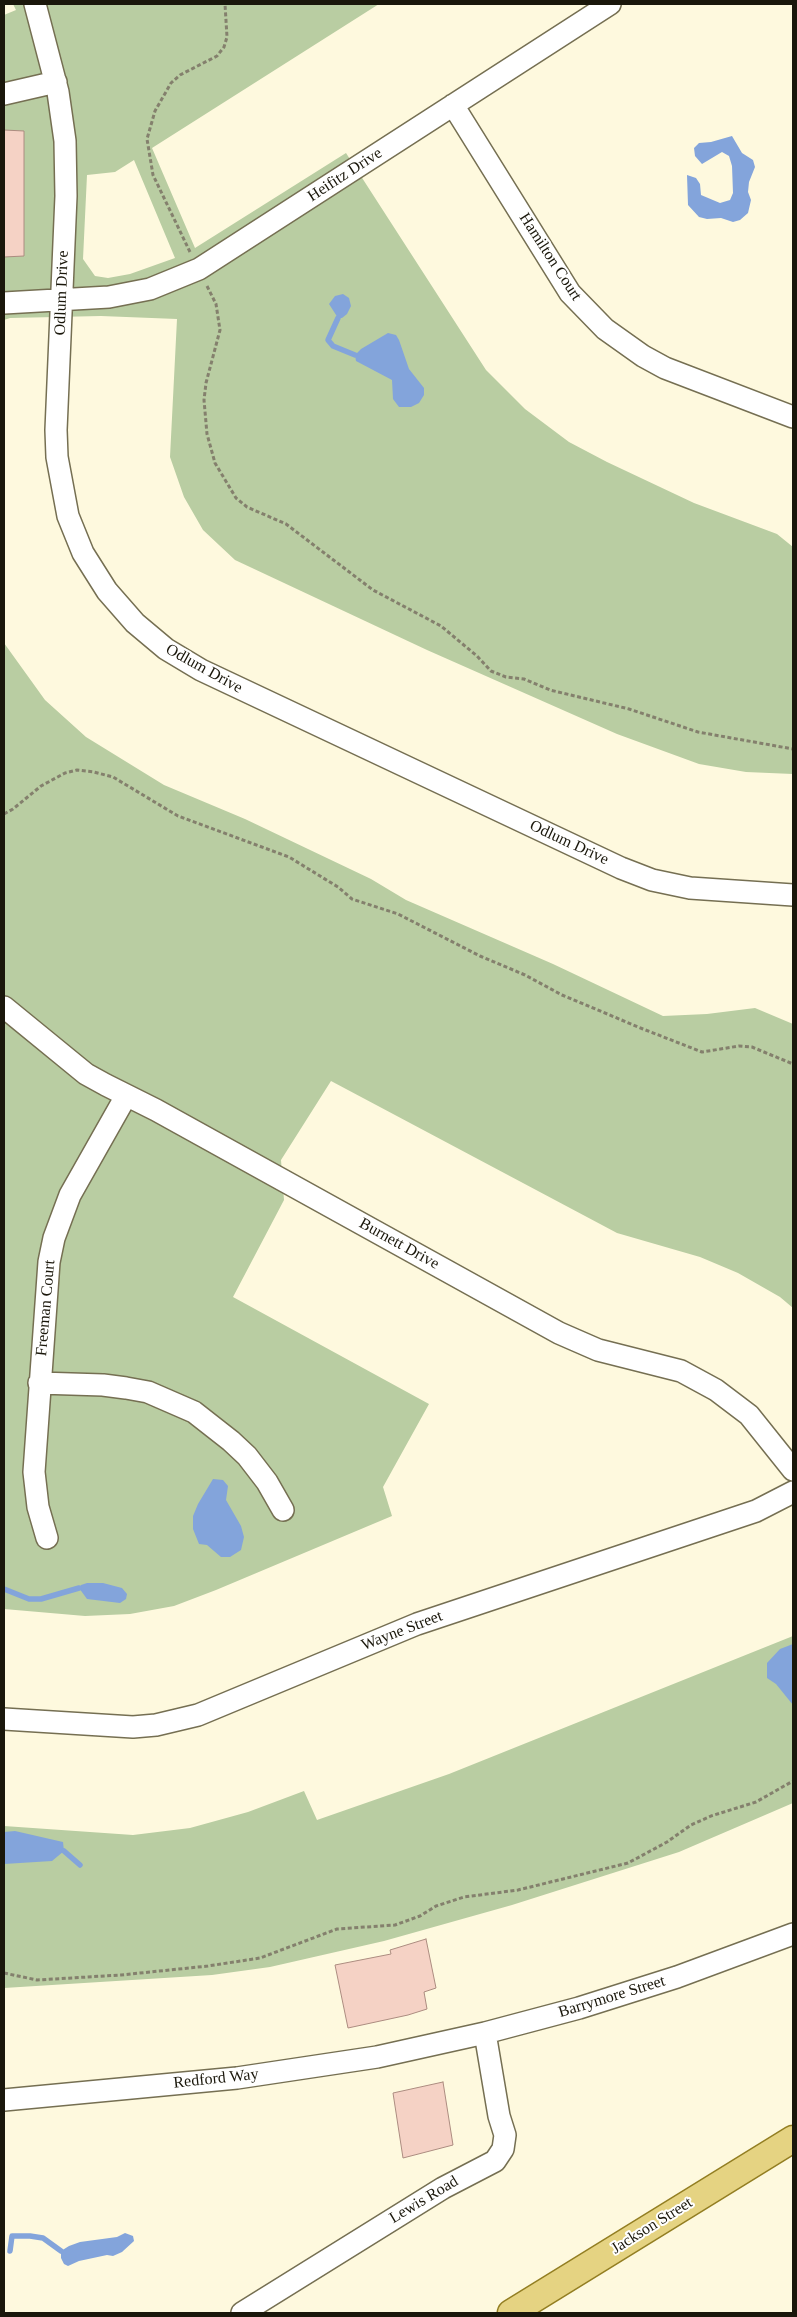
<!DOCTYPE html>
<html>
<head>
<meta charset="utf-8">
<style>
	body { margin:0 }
	#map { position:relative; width:797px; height:2317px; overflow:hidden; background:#fef9de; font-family:"Times New Roman",serif }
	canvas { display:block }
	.frame { position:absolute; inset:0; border:5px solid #1a170b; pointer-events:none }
</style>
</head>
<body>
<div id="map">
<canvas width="797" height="2317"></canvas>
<div class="frame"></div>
</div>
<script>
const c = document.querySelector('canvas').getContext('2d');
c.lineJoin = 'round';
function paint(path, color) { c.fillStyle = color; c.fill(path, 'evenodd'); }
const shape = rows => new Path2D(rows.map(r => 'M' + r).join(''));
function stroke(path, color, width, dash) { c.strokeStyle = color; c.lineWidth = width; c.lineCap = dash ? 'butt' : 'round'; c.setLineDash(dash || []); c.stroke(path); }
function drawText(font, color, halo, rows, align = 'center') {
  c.font = font + ' "Times New Roman",serif'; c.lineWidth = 4; c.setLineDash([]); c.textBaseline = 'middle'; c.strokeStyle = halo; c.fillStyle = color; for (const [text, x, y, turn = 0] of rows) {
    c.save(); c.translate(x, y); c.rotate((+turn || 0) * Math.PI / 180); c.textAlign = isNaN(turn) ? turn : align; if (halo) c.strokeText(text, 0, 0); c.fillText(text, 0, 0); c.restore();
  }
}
paint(shape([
	[13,4,379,4,152,148,195,248,346,153,486,370,525,409,569,442,607,462,694,503,777,534,793,547,793,774,746,772,699,764,617,734,427,650,235,560,203,530,184,497,170,457,177,319,101,316,10,318,4,320,4,15,16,10],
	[134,160,175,258,130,274,108,278,95,276,83,259,87,175,115,172],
	[4,643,45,700,86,737,164,785,245,819,371,879,406,900,553,964,663,1016,707,1014,755,1008,793,1024,793,1308,780,1297,738,1273,700,1257,617,1233,331,1081,281,1160,284,1200,233,1297,429,1404,383,1487,392,1516,216,1590,174,1606,130,1614,85,1616,4,1609],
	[793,1636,793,1803,679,1852,512,1905,384,1941,270,1967,212,1975,4,1988,4,1826,133,1835,190,1828,248,1812,304,1791,317,1820,449,1774]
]), '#b9cda2');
paint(shape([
	[732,136,742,153,753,160,755,167,749,182,748,192,751,200,748,213,740,220,733,222,721,218,707,219,699,217,688,205,687,175,696,178,700,184,701,195,720,203,730,200,733,193,732,166,729,156,722,152,702,164,695,156,694,148,699,143,711,142],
	[343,294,349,298,351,306,347,314,342,318,338,318,329,304,335,296],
	[388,333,396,335,399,340,409,369,424,388,424,395,419,403,411,407,399,407,393,399,392,380,356,361,355,355,361,349],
	[213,1479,223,1480,228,1486,226,1500,241,1526,244,1537,241,1550,230,1557,221,1557,207,1545,199,1544,193,1529,193,1516,198,1504],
	[87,1583,103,1583,122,1588,127,1594,126,1599,120,1603,87,1599,79,1588,81,1585],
	[793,1644,793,1705,776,1684,767,1678,767,1663,780,1649],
	[15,1831,63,1842,64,1851,52,1861,4,1864,4,1832],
	[125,2233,133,2236,134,2241,122,2252,113,2256,107,2255,79,2261,68,2266,64,2264,61,2258,61,2251,69,2246,80,2242,117,2237]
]), '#83a4db');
stroke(shape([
	[338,318,328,340,333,346,355,355],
	[4,1589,29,1599,41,1599,79,1588],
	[64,1851,80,1865],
	[10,2251,12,2236,30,2236,43,2238,61,2251]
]), '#83a4db', 5.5);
const building = shape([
	[4,130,24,131,24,256,4,257,4,130],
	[426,1939,436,1988,424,1992,427,2009,408,2015,348,2028,335,1965,391,1954,390,1950,426,1939],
	[443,2082,453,2145,403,2158,393,2093,443,2082]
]);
paint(building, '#f5d2c5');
stroke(building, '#ac8c80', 1);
const minor = shape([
	[35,4,58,92,65,141,66,196,56,430,57,457,68,516,83,553,107,591,135,623,166,649,201,670,621,868,652,880,690,888,793,895],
	[4,94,56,82],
	[453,105,570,293,605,329,643,356,665,368,793,417],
	[4,303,109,297,150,289,199,269,610,4],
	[4,1007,86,1074,106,1085,156,1110,559,1333,598,1350,681,1371,716,1390,749,1415,793,1470],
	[39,1383,103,1385,126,1388,148,1392,194,1412,231,1441,247,1456,267,1482,283,1510],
	[47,1538,38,1507,34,1472,49,1262,54,1238,70,1195,126,1096],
	[4,1719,133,1727,156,1725,198,1715,417,1624,756,1511,793,1492],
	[4,2100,237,2078,377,2057,485,2033,579,2008,677,1977,793,1934],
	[242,2313,443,2188,495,2161,503,2149,505,2135,499,2116,485,2033]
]);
const major = shape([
	[511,2313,793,2139]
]);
stroke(minor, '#756f52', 24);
stroke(major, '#937e22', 29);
stroke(shape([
	[190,252,153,175,147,139,155,111,171,83,180,75,217,56,224,47,227,37,225,4],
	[207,286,216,304,220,330,206,383,204,400,207,434,215,463,236,498,247,507,286,524,373,590,441,626,477,656,491,671,506,677,524,679,550,690,629,709,698,732,793,749],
	[4,814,13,809,41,786,65,773,77,770,94,772,113,777,178,816,289,857,338,887,352,899,398,914,480,956,525,975,562,995,643,1029,702,1052,739,1046,752,1047,793,1064],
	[4,1973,37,1980,121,1975,208,1966,260,1958,337,1929,395,1925,420,1916,436,1906,464,1897,518,1890,628,1863,667,1842,691,1825,711,1816,756,1802,793,1781]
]), '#84806d', 3, [4, 2.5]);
stroke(minor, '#fff', 21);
stroke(major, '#e5d382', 26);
drawText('16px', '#1a170b', '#fff', [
	["Heifitz Drive",345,175,-33],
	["Hamilton Court",550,257,57],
	["Odlum Drive",62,293,-88],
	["Odlum Drive",204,669,29],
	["Odlum Drive",569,843,25],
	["Burnett Drive",399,1244,29],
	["Freeman Court",46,1308,-85],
	["Wayne Street",402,1631,-21],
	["Barrymore Street",612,1997,-17],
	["Redford Way",216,2079,-6],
	["Lewis Road",424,2200,-31],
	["Jackson Street",652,2226,-32]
]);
</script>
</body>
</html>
